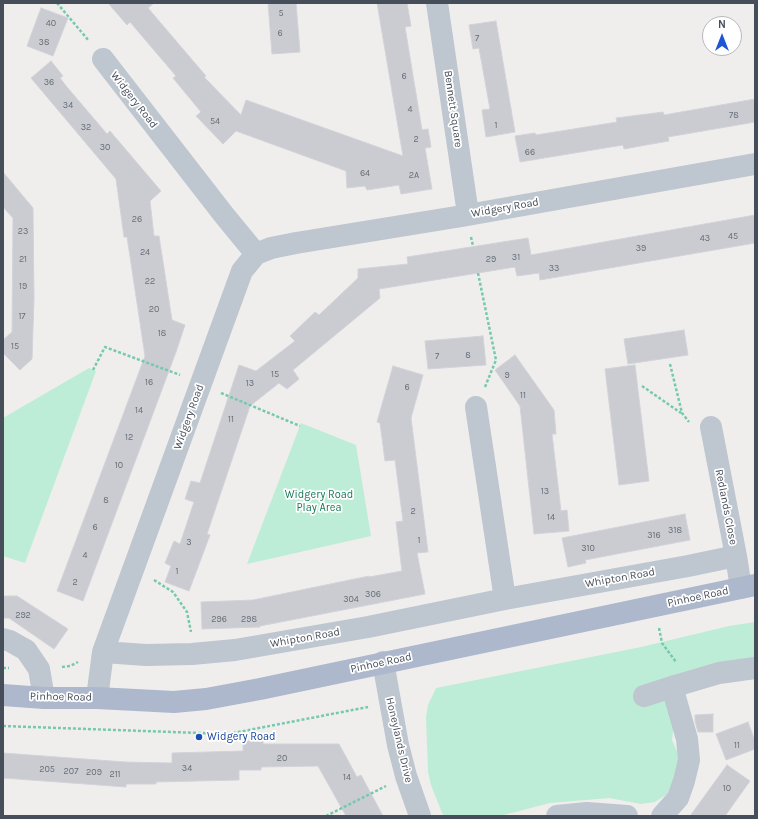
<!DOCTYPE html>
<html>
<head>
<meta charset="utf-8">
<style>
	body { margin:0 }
	#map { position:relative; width:758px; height:819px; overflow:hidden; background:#f0eeed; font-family:Karla,sans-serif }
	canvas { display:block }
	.frame { position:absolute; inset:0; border:4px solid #464e5a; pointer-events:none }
	.north { position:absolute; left:702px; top:16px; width:40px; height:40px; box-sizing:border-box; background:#fff; border:1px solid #b5b8bd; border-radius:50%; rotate:0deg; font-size:11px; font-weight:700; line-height:16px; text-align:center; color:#464e5a }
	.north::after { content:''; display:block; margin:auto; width:14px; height:18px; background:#1f54d8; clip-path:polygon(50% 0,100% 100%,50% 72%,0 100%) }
</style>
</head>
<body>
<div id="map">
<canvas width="758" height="819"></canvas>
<div class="frame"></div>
<div class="north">N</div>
</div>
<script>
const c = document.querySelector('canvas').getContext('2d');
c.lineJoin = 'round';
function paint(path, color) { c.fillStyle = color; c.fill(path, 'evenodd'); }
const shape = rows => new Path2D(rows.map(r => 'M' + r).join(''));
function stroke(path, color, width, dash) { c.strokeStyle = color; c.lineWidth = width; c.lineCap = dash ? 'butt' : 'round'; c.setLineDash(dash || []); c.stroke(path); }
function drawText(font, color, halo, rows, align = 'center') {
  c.font = font + ' Karla,sans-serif'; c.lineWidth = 3.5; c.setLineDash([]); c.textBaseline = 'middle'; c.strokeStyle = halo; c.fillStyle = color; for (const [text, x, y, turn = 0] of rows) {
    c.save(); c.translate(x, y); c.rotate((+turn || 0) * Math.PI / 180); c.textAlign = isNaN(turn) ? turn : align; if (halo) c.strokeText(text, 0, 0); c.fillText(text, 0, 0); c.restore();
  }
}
paint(shape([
	[89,368,96,371,25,563,3,556,3,418],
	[301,423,356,445,371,536,247,564],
	[755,622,755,661,690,670,675,715,672,740,677,751,680,766,674,783,667,794,655,802,641,804,609,798,550,803,500,816,444,816,442,813,431,785,428,772,426,717,428,705,436,688,641,647,729,626]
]), '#bdedd7');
const building = shape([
	[108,3,154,3,148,8,206,76,204,77,241,115,246,100,403,156,377,3,407,3,411,26,405,27,422,130,428,129,431,147,425,148,432,189,401,194,399,185,367,190,365,186,347,188,346,171,236,131,223,144,196,116,201,112,173,78,176,76,130,22,127,25,108,3],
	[268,3,296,3,300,52,272,54,268,3],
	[41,8,68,18,53,56,27,46,41,8],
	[496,21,515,132,486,137,482,110,490,109,479,48,473,49,469,25,496,21],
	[51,61,63,76,60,78,67,87,107,134,110,131,161,191,150,201,154,236,159,236,172,320,185,325,176,352,83,601,57,591,145,356,127,237,124,237,116,179,31,78,51,61],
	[755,99,755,122,668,137,669,141,646,145,624,149,623,145,520,162,515,136,535,133,536,135,617,122,616,118,663,112,664,115,755,99],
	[3,172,33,208,34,299,32,359,20,370,3,353,3,340,12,332,13,218,3,207,3,172],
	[755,215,755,243,540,280,539,273,517,276,515,267,379,289,380,298,293,370,299,379,287,389,279,383,250,406,207,534,210,535,189,591,165,582,171,566,165,563,174,541,180,544,194,502,185,499,191,481,200,483,239,365,256,371,295,341,290,336,315,312,319,315,358,278,358,269,408,264,407,257,528,238,531,255,755,215],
	[684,330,688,355,628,364,624,339,684,330],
	[483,336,486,365,428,369,425,341,483,336],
	[515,355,554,410,556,434,552,434,561,511,567,510,569,531,534,534,520,406,495,370,515,355],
	[635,365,649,481,619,485,605,369,635,365],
	[393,366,423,375,411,418,428,552,417,553,425,594,260,626,260,627,202,629,201,602,253,600,369,576,369,577,402,571,396,522,403,521,395,460,385,461,380,423,377,422,393,366],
	[685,514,690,540,585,560,586,563,568,567,562,538,685,514],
	[3,596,17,596,68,629,54,649,9,618,3,618,3,596],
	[713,714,713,732,698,732,695,721,695,715,713,714],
	[748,722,755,741,755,749,726,760,716,734,748,722],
	[243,741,263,741,263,744,339,744,357,777,361,775,383,816,346,816,318,766,261,767,261,770,239,770,239,780,156,782,156,784,126,784,126,787,3,778,3,753,125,762,172,763,172,753,243,751,243,741],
	[727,765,750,781,725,816,690,816,727,765]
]);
paint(building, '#caccd2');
stroke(building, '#d2d3d9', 1);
stroke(shape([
	[57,3,89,41],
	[471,237,473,246],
	[478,273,496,360,485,387],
	[670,364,682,413,689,422],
	[93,370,105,347,180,375],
	[642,386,681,413],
	[221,393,300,426],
	[154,580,173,592,187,612,191,632],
	[659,628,662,643,676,662],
	[62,667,70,666,78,662],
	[3,668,9,668],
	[3,726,228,734,368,707],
	[326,816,386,786]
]), '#76c9ad', 2.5, [3, 2]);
stroke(shape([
	[437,3,468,214],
	[103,59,224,215,256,254],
	[476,407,505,599],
	[711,427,736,556,741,588],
	[3,639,10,641,26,650,39,669,44,698],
	[103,652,146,655,192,654,235,650,368,627,505,599,688,566,736,556],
	[383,662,398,745,406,776,420,816],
	[675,686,719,673,755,668],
	[644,696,675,686,675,697,687,739,689,760,684,781,678,798,662,816],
	[97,698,103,652,242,271,256,254,271,248,296,243,462,216,755,164],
	[557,816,587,813,627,816]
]), '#bec6cf', 22);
stroke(shape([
	[3,695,44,698,97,698,174,702,206,699,260,689,755,585]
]), '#aeb8cc', 22);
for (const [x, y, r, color] of [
	[199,737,4,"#1a4fb4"]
]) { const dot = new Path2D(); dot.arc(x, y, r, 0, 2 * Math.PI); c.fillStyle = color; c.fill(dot); stroke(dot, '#fff', 1.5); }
drawText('9px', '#676e78', null, [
	["5",281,13],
	["40",51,23],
	["6",280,33],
	["7",477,38],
	["38",44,42],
	["6",404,76],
	["36",49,82],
	["34",68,105],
	["4",410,109],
	["78",734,115],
	["54",215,121],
	["1",496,125],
	["32",86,127],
	["2",416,139],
	["30",105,147],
	["66",530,152],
	["64",365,173],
	["2A",414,175],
	["26",137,219],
	["23",23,231],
	["45",733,236],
	["43",705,238],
	["39",641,248],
	["24",145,252],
	["31",516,257],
	["21",23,259],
	["29",491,259],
	["33",554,268],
	["22",150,281],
	["19",23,286],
	["20",154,309],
	["17",22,316],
	["18",162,333],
	["15",15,346],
	["8",468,355],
	["7",437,356],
	["15",275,374],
	["9",507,375],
	["16",149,382],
	["13",250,383],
	["6",407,387],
	["11",523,395],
	["14",139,410],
	["11",231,419],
	["12",129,437],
	["10",119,465],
	["13",545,491],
	["8",106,500],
	["2",413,511],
	["14",551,517],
	["6",95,527],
	["318",675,530],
	["316",654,535],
	["1",419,540],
	["3",189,542],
	["310",588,548],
	["4",85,555],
	["1",177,571],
	["2",75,582],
	["306",373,594],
	["304",351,599],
	["292",23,615],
	["296",219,619],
	["298",249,619],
	["11",737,745],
	["20",282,758],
	["34",187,768],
	["205",47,769],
	["207",71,771],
	["209",94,772],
	["211",115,774],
	["14",347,777],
	["10",727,788]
]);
drawText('11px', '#464e5a', '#fff', [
	["Widgery Road",134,100,52],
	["Bennett Square",453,109,82],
	["Widgery Road",505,208,-10],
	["Widgery Road",189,417,-70],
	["Redlands Close",726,507,79],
	["Whipton Road",620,578,-10],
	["Pinhoe Road",698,597,-12],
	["Whipton Road",305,638,-10],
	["Pinhoe Road",381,663,-12],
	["Pinhoe Road",61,697,1],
	["Honeylands Drive",399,740,77]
]);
drawText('11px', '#1a7958', '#fff', [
	["Widgery Road",319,495],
	["Play Area",319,508]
]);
drawText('11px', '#164399', '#fff', [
	["Widgery Road",207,737]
], 'left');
</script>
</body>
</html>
